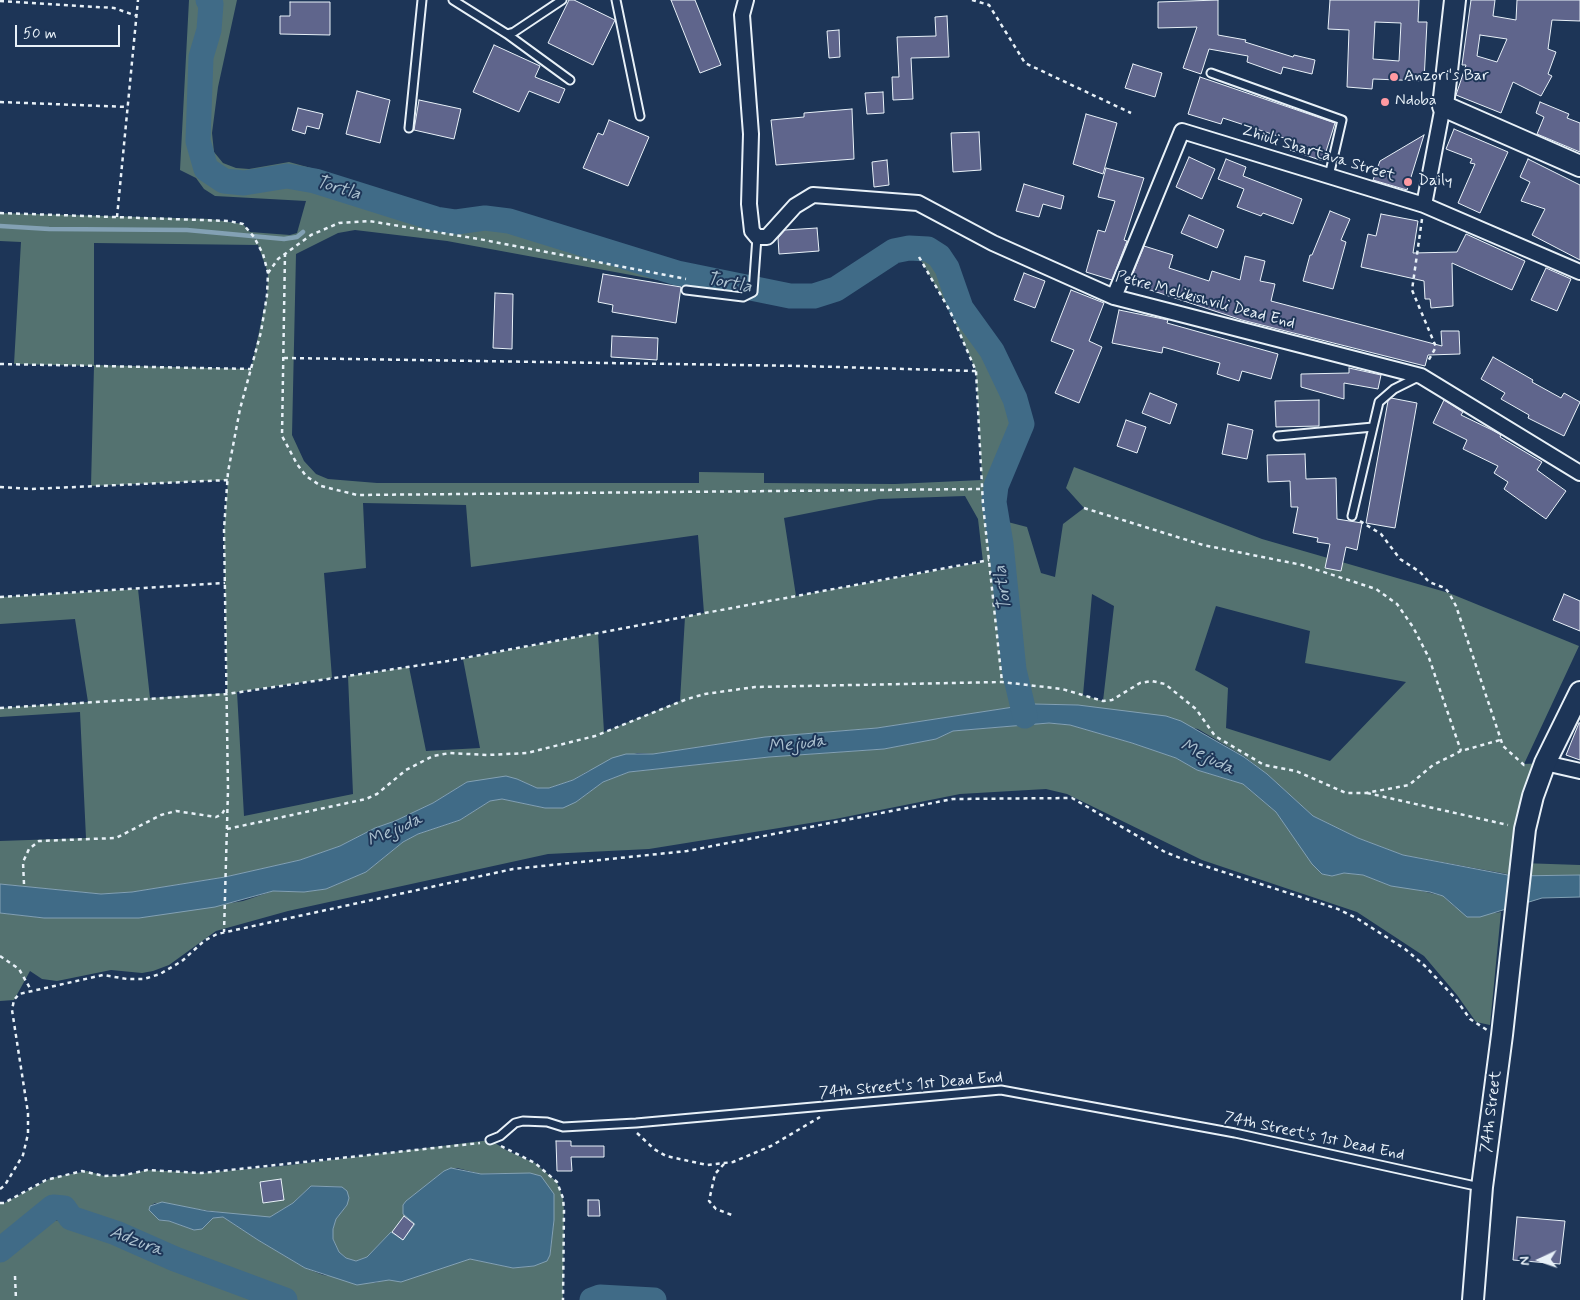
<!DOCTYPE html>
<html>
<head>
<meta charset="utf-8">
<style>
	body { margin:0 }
	#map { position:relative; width:1580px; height:1300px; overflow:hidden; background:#1d3557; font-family:Mynerve,sans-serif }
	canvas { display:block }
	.north { position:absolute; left:1515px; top:1235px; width:50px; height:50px; -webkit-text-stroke:4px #1d3557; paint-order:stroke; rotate:267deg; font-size:14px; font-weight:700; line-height:20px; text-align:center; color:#e8f1f8 }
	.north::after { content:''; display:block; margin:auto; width:18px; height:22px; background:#e8f1f8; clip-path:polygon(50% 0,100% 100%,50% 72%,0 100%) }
	.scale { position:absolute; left:15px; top:25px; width:105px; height:22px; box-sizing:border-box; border:2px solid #e8f1f8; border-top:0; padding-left:6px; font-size:15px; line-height:18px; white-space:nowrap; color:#e8f1f8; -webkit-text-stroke:4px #1d3557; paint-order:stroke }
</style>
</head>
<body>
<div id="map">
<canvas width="1580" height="1300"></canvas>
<div class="north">N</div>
<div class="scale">50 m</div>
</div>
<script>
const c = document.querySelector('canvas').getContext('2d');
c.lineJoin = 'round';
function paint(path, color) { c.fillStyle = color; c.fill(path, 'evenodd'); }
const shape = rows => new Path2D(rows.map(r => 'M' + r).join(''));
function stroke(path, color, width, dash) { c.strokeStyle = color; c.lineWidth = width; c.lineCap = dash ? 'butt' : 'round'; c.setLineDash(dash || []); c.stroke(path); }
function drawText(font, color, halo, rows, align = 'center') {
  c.font = font + ' Mynerve,sans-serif'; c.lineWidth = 4; c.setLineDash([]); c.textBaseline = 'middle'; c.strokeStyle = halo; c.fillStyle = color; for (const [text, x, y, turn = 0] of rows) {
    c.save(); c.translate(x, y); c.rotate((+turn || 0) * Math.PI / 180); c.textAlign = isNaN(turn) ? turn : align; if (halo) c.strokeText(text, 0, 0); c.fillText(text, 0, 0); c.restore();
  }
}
paint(shape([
	[189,0,237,0,218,87,212,133,214,152,223,163,236,168,249,169,289,162,311,168,335,179,335,188,436,219,456,222,485,218,509,221,677,273,790,296,814,296,836,289,894,251,909,248,928,249,939,256,947,268,961,308,984,338,1019,409,1022,424,1013,445,1017,446,1001,507,1004,521,1027,527,1041,573,1055,577,1063,524,1084,508,1066,488,1074,467,1262,539,1449,593,1579,646,1524,764,1545,763,1521,863,1580,865,1580,875,1518,876,1403,855,1358,838,1313,816,1267,774,1245,757,1198,729,1111,710,1078,705,1033,704,877,728,765,737,653,754,637,753,588,771,573,780,549,788,537,788,517,779,467,782,433,803,395,821,375,828,340,846,300,860,225,877,132,892,101,894,0,884,0,841,86,838,80,712,0,717,0,708,88,702,75,619,0,624,0,597,138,589,150,698,227,693,224,529,228,480,91,486,94,366,14,364,21,242,0,241,0,213,210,219,243,224,250,232,290,235,297,233,306,201,215,196,204,189,196,178,180,170],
	[355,230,447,241,696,287,811,305,832,299,898,258,919,257,950,311,976,371,982,480,895,484,764,483,764,473,699,472,699,483,377,483,328,479,316,474,304,461,292,435,296,254,338,233],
	[94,243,258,245,268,273,267,295,251,369,94,365],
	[965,496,978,519,983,562,796,596,784,518,879,499],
	[363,503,466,505,471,567,698,535,704,613,685,617,680,701,604,732,598,633,463,659,480,748,426,751,409,667,348,676,353,794,244,816,237,692,332,678,324,573,366,568],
	[1092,594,1114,606,1103,701,1083,695],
	[1216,606,1310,631,1305,663,1406,682,1330,761,1226,728,1228,688,1195,670],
	[1049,723,1070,725,1132,743,1176,758,1197,770,1243,784,1276,812,1312,863,1322,874,1332,876,1344,873,1363,875,1391,886,1409,888,1443,896,1455,907,1495,913,1501,912,1490,1025,1476,1022,1457,995,1424,956,1357,912,1202,860,1067,794,1046,789,960,794,835,819,649,849,548,854,288,911,216,931,169,965,153,971,142,973,111,970,57,981,42,979,30,971,14,1000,0,1001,0,913,44,918,139,918,243,901,273,891,304,892,326,889,366,872,403,842,418,834,460,820,490,801,502,799,545,808,576,802,603,782,629,772,769,757,884,749,936,739,953,731],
	[490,1140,508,1151,535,1163,557,1182,563,1198,564,1210,563,1300,285,1300,278,1298,282,1300,0,1300,0,1261,47,1221,62,1220,249,1288,116,1233,71,1218,64,1208,53,1207,0,1250,0,1203,4,1203,51,1178,87,1171,104,1176,125,1175,147,1170,202,1173,282,1166],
	[457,1168,481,1174,508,1173,554,1194,554,1220,550,1255,534,1266,513,1268,470,1259,374,1283,323,1275,305,1268,258,1240,223,1217,213,1218,194,1230,169,1221,159,1220,149,1210,150,1206,155,1203,260,1218,270,1217,293,1203,311,1186,342,1187,347,1205,336,1219,333,1229,333,1239,339,1252,346,1258,356,1261,367,1257,391,1232,403,1240,415,1224,403,1214,403,1205,406,1202,444,1171]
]), '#547270');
const water = shape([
	[1033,704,1078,705,1166,716,1181,721,1244,757,1267,774,1313,816,1358,838,1403,855,1513,876,1580,875,1580,897,1542,898,1480,917,1467,917,1443,896,1430,892,1391,886,1363,875,1344,873,1332,876,1322,874,1312,864,1276,812,1243,784,1197,770,1176,758,1132,743,1070,725,1049,723,953,731,936,739,884,749,769,757,629,772,603,782,576,802,563,808,545,808,502,799,490,801,460,820,418,834,403,842,366,872,326,889,304,892,273,891,215,907,139,918,44,918,0,913,0,884,101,894,132,892,225,877,300,860,340,846,375,828,395,821,433,803,467,782,506,776,517,779,537,788,549,788,573,780,612,758,626,754,653,754,765,737,877,728,1033,704],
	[451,1168,481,1174,530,1173,541,1176,554,1194,554,1220,550,1255,547,1261,534,1266,513,1268,470,1259,401,1282,389,1280,357,1285,305,1268,258,1240,223,1217,213,1218,202,1229,194,1230,169,1221,159,1220,149,1210,150,1206,162,1202,207,1211,270,1217,293,1203,311,1186,342,1187,347,1191,349,1198,347,1205,336,1219,333,1229,333,1239,339,1252,346,1258,356,1261,367,1257,391,1232,403,1240,415,1224,403,1214,403,1205,406,1201,444,1171,451,1168]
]);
paint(water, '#406b87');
stroke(water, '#83a1b4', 1);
stroke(shape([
	[0,226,49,229,187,230,284,239,297,237,303,232]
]), '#83a1b4', 4.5);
stroke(shape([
	[208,0,211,4,209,30,201,57,198,141,206,169,224,181,244,183,287,176,315,181,436,219,456,222,485,218,509,221,677,273,790,296,814,296,836,289,894,251,909,248,928,249,939,256,947,268,961,308,992,351,1015,399,1022,424,996,486,994,502,1001,544,1014,670,1025,716],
	[0,1250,53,1207,64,1208,71,1218,116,1233,175,1259,285,1300],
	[592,1300,600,1297,654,1300]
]), '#406b87', 25);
const building = shape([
	[569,0,574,0,615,20,593,65,548,43,569,0],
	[671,0,695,0,721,65,700,73,671,0],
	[1218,0,1218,35,1246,40,1245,42,1293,57,1294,55,1315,60,1312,74,1283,67,1281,74,1247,62,1248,56,1209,49,1201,74,1183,68,1197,27,1158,28,1158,2,1218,0],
	[1330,0,1419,0,1418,22,1427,22,1424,81,1373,79,1372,89,1347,87,1349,30,1328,29,1330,0],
	[1375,22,1401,23,1399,61,1373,59,1375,22],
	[1471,0,1495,0,1493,16,1516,20,1517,0,1580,0,1580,21,1552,20,1548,49,1556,52,1548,74,1552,76,1541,96,1513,82,1501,113,1456,95,1466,65,1462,65,1471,0],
	[1480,35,1507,39,1497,62,1477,56,1480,35],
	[290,2,330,2,330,35,280,34,280,16,290,16,290,2],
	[947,16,949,57,911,58,913,99,893,100,892,77,899,77,897,37,936,36,935,17,947,16],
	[839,30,840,57,829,58,827,31,839,30],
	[494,45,540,66,535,77,565,89,559,103,529,91,519,112,473,92,494,45],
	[1133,64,1162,73,1155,97,1125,88,1133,64],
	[1200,77,1335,123,1323,161,1290,150,1293,141,1223,118,1221,124,1188,114,1200,77],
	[357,91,390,100,380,143,346,134,357,91],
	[883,92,884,113,867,114,865,93,883,92],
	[419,100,461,109,454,139,414,130,419,100],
	[1540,102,1569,114,1567,118,1580,123,1580,152,1537,134,1544,117,1536,113,1540,102],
	[298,108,323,114,319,129,307,126,305,134,292,130,298,108],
	[852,109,854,159,776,165,771,120,804,117,804,113,852,109],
	[1086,114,1117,123,1103,174,1073,164,1086,114],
	[609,120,649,137,628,186,583,168,598,133,603,135,609,120],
	[1454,129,1508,152,1480,213,1458,203,1475,164,1470,163,1472,159,1446,149,1454,129],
	[979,132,981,170,953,172,951,133,979,132],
	[1424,135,1407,190,1373,180,1380,161,1424,135],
	[1189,157,1215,169,1202,199,1176,187,1189,157],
	[1226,159,1246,167,1243,176,1302,199,1293,224,1263,213,1261,216,1237,207,1244,189,1218,179,1226,159],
	[1528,159,1580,185,1580,260,1532,235,1545,209,1521,201,1530,182,1520,177,1528,159],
	[887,160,889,185,874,187,872,162,887,160],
	[1106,168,1144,178,1124,240,1127,241,1112,280,1086,272,1098,230,1105,232,1115,201,1098,197,1106,168],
	[1024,184,1064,196,1061,209,1043,204,1039,217,1016,211,1024,184],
	[1330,211,1350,219,1341,240,1346,242,1333,289,1303,281,1310,255,1312,255,1330,211],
	[1381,214,1418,221,1413,253,1457,252,1466,234,1525,261,1512,290,1452,263,1453,306,1431,308,1430,299,1425,299,1424,281,1361,267,1368,234,1376,236,1381,214],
	[1189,215,1224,230,1217,248,1181,233,1189,215],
	[817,228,819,251,779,254,778,238,785,230,817,228],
	[1144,246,1173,255,1169,268,1209,281,1212,271,1240,280,1245,256,1265,261,1260,281,1275,284,1271,301,1442,346,1441,331,1459,331,1460,354,1428,355,1425,366,1242,320,1129,283,1144,246],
	[1546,268,1571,279,1557,311,1531,300,1546,268],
	[1024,273,1045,281,1035,308,1014,300,1024,273],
	[603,274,681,287,676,323,612,312,613,305,598,302,603,274],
	[1071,290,1104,303,1089,341,1102,347,1079,403,1055,393,1074,350,1051,341,1071,290],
	[495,293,513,294,512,349,493,348,495,293],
	[1119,310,1168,320,1167,323,1278,354,1271,379,1242,371,1239,381,1217,374,1220,363,1163,347,1162,353,1112,343,1119,310],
	[612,336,658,338,657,360,611,357,612,336],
	[1493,357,1533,380,1532,382,1561,398,1564,393,1580,402,1564,436,1528,418,1529,415,1501,399,1505,393,1481,379,1493,357],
	[1349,368,1381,375,1378,389,1344,383,1344,399,1301,387,1301,374,1349,373,1349,368],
	[1150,393,1177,404,1170,424,1142,413,1150,393],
	[1391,398,1417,403,1395,528,1366,523,1388,401,1391,398],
	[1319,400,1319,426,1276,427,1275,401,1319,400],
	[1444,400,1463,412,1461,415,1492,430,1501,435,1500,437,1542,462,1537,470,1566,491,1546,519,1504,489,1508,482,1494,473,1498,466,1463,449,1467,440,1433,423,1444,400],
	[1126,420,1146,427,1137,453,1117,446,1126,420],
	[1228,424,1253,430,1247,459,1222,454,1228,424],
	[1305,454,1306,479,1336,478,1337,519,1362,523,1357,550,1346,547,1341,571,1325,568,1330,544,1317,542,1318,538,1293,533,1298,507,1291,507,1290,481,1268,482,1267,455,1305,454],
	[1564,594,1580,601,1580,631,1553,620,1564,594],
	[1579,723,1580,723,1580,760,1566,755,1579,723],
	[556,1141,571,1141,571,1146,604,1146,604,1157,571,1157,572,1171,557,1171,556,1141],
	[281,1179,284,1200,263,1203,260,1182,281,1179],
	[588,1200,599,1200,600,1216,588,1216,588,1200],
	[404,1216,414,1224,403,1240,392,1232,404,1216],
	[1517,1217,1565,1221,1560,1264,1513,1260,1517,1217]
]);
paint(building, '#5f658c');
stroke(building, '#e8f1f8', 1);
const lane = shape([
	[453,0,507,34,514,32,562,0],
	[616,0,640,116],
	[507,34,570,80],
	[1211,73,1342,120,1329,176],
	[409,128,422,0],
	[686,290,743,297,753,292,757,237],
	[1278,436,1373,427],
	[1352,516,1379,402,1394,389,1418,377],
	[490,1140,500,1136,515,1123,523,1121,547,1122,563,1127,636,1123,1001,1090,1235,1133,1480,1187]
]);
const street = shape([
	[746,0,742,15,751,134,749,204,752,231,757,237,767,237,795,206,813,195,918,203,993,243,1114,297,1421,376,1580,473],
	[1424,205,1443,106],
	[1114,297,1182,131,1424,205,1580,272],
	[1545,763,1580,771]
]);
const secondary = shape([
	[1455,0,1443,106,1580,166],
	[1473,1300,1482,1187,1502,1035,1525,829,1533,796,1545,763,1580,692]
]);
stroke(lane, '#e8f1f8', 11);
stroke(street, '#e8f1f8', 18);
stroke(secondary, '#e8f1f8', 24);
stroke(shape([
	[972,0,989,5,1025,63,1131,113],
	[0,1,114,8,137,16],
	[0,102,128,107],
	[0,213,229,221,243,224,254,237,263,254,268,273,267,295,261,332,240,409,228,472,224,529,228,790,224,932],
	[117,217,138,0],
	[1422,219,1412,290,1436,347,1427,363],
	[285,253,282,436,297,464,306,476,321,486,357,495,982,489],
	[919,257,950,311,976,371,983,505,1002,682],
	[268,273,278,259,311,235,339,223,369,221,479,239,686,279],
	[284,358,802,366,976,371],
	[0,364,251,369],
	[0,487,31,489,228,480],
	[1084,508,1203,545,1302,565,1376,589,1397,604,1413,627,1429,658,1461,751],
	[1360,521,1381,534,1400,559,1420,572,1429,582,1445,588,1449,593,1456,606,1503,746,1524,765,1528,764],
	[0,597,225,583],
	[0,708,227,694,448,661,989,560],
	[1367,793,1508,825],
	[227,829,366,799,377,794,406,770,433,756,450,753,487,755,527,753,595,736,687,699,705,694,755,687,1002,682,1062,689,1103,701,1112,700,1140,683,1152,681,1165,684,1196,709,1215,736,1264,765,1296,771,1346,793,1366,793,1409,785,1433,765,1461,751,1500,740],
	[24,884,23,862,29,849,39,841,116,838,161,815,176,811,216,817,222,814,226,807],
	[0,956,19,969,31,990],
	[637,1133,654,1149,666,1156,707,1165,733,1162,771,1146,820,1117],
	[501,1146,535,1163,557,1182,563,1198,564,1210,563,1300],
	[724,1164,715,1174,709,1201,716,1209,732,1215],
	[0,1189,5,1185,23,1155,28,1134,28,1113,12,1010,14,1000,19,994,103,975,127,979,144,979,160,974,182,961,204,941,217,934,513,869,687,851,953,799,1072,798,1165,852,1180,858,1338,909,1358,919,1405,949,1425,966,1455,998,1470,1019,1487,1030],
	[0,1203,4,1203,46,1180,82,1171,104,1176,125,1175,147,1170,202,1173,480,1143],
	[15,1276,16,1300]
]), '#e8f1f8', 2.5, [4, 4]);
stroke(lane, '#1d3557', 7);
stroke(street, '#1d3557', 14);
stroke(secondary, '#1d3557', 20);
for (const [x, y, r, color] of [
	[1394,77,5,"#ff9aa2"],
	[1385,102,5,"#ff9aa2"],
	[1408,182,5,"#ff9aa2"]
]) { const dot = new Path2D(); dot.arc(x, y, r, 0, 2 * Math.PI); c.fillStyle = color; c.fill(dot); stroke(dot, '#1d3557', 2); }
drawText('16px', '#e8f1f8', '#1d3557', [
	["Anzori's Bar",1404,77],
	["Ndoba",1395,102],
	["Daily",1418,182]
], 'left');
drawText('16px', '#e8f1f8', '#1d3557', [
	["Zhiuli Shartava Street",1318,154,17],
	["Petre Melikishvili Dead End",1205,301,15],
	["74th Street's 1st Dead End",911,1086,-5],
	["74th Street",1492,1112,-83],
	["74th Street's 1st Dead End",1314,1137,12]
]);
drawText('italic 18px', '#adc2d0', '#1d3557', [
	["Tortla",338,189,17],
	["Tortla",729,284,11],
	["Tortla",1004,588,-97],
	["Mejuda",797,745,-6],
	["Mejuda",1207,758,27],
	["Mejuda",395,831,-24],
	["Adzura",136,1242,21]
]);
</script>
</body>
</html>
